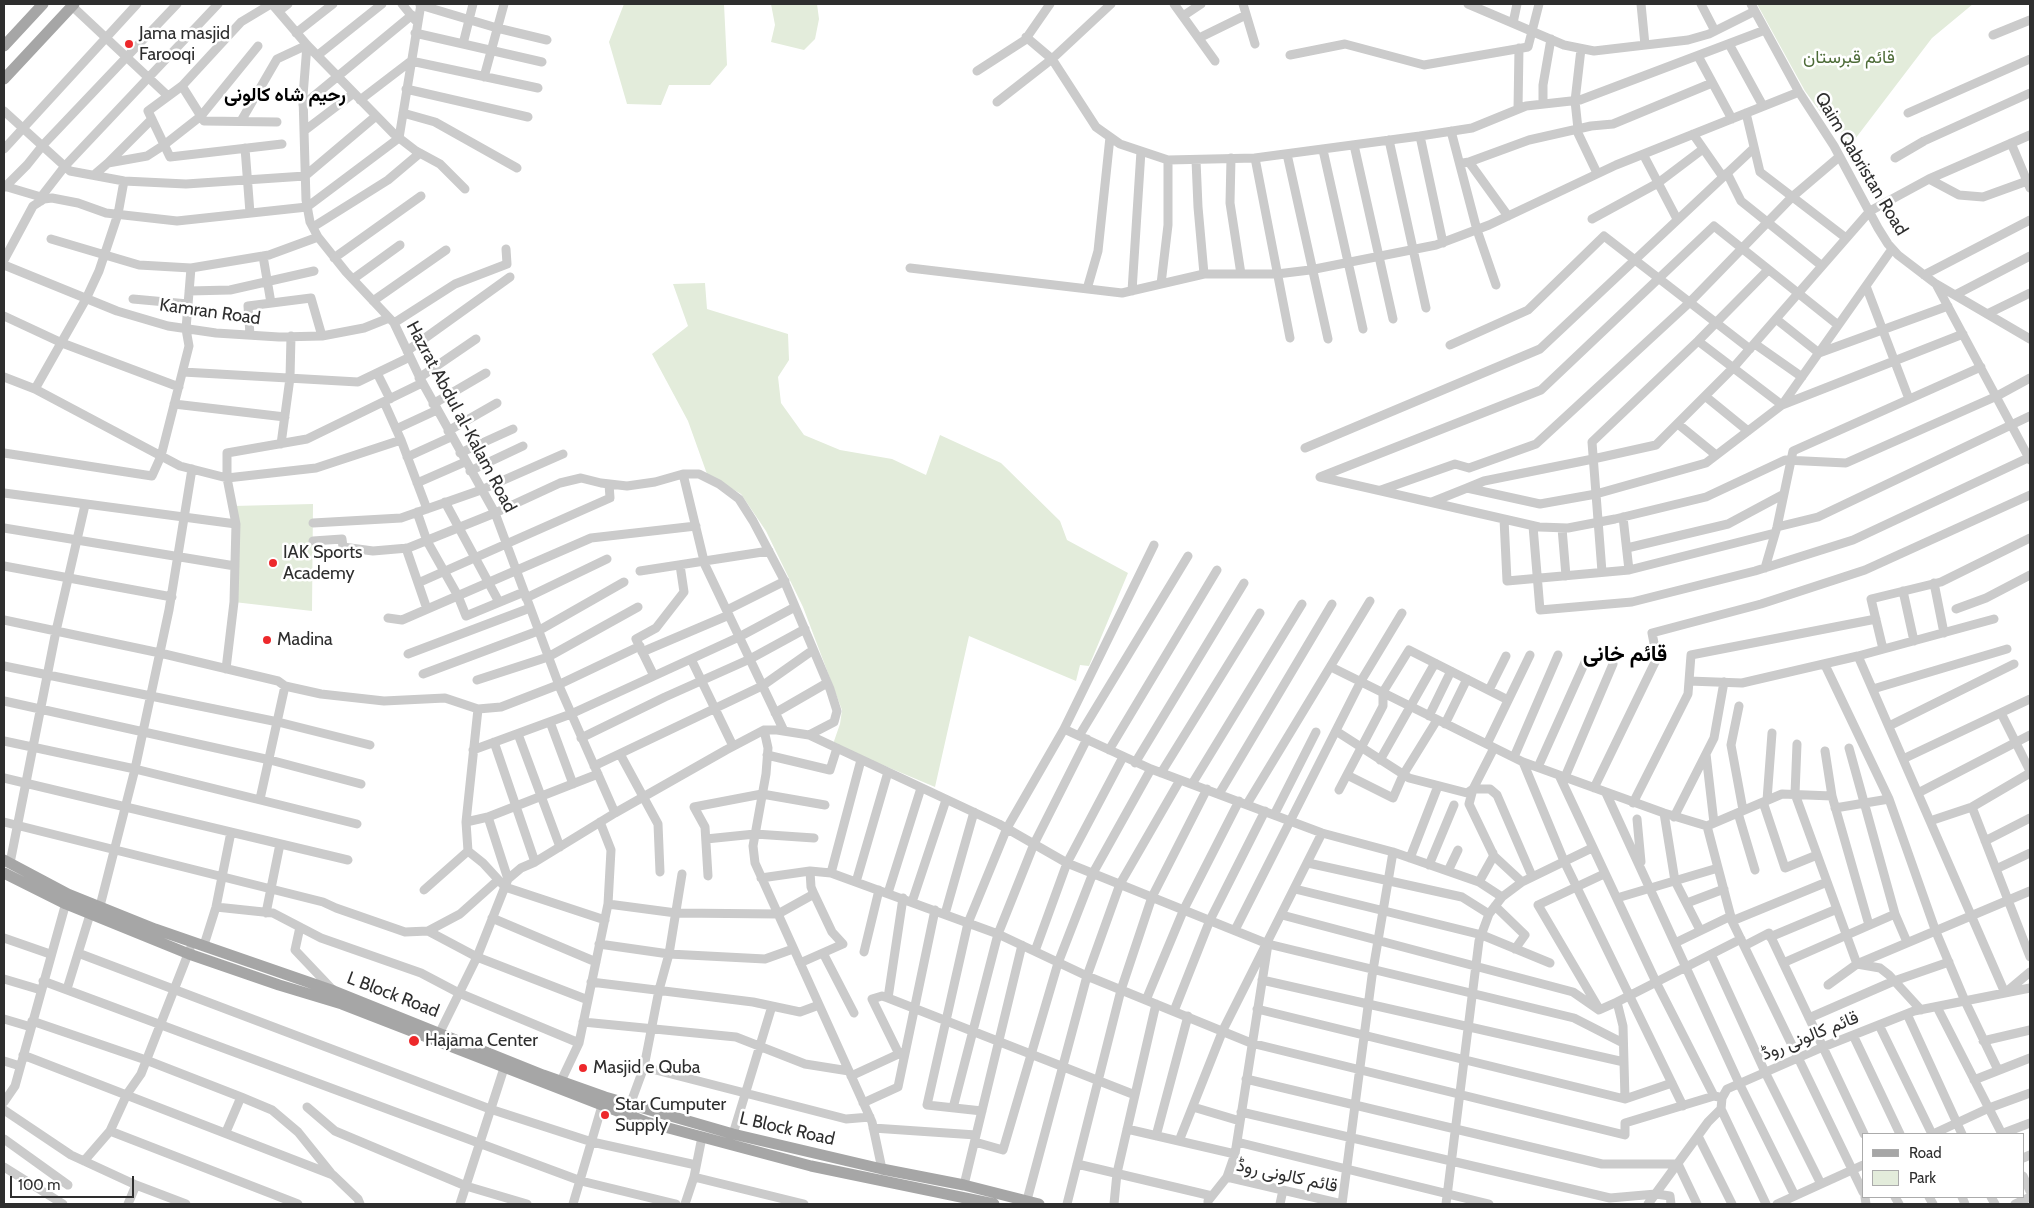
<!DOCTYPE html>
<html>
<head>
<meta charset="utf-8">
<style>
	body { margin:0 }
	#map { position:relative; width:2034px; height:1208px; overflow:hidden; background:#fff; font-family:Cabin,sans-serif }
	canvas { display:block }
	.frame { position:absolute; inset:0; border:5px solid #2e2e2e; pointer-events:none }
	.legend { position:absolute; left:1862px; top:1133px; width:162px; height:65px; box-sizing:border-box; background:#fff; border:1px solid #ababab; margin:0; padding:6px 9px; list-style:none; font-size:15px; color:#2e2e2e }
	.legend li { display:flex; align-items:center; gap:10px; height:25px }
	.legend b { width:25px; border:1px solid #ababab }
	.scale { position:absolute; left:10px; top:1176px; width:124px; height:22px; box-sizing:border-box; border:2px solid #2e2e2e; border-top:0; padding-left:6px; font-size:15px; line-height:18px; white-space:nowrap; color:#2e2e2e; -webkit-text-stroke:4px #fff; paint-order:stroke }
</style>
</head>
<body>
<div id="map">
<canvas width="2034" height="1208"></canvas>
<div class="frame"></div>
<ul class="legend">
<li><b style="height:6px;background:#a6a6a6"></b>Road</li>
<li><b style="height:14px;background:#e3ecdb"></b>Park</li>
</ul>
<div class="scale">100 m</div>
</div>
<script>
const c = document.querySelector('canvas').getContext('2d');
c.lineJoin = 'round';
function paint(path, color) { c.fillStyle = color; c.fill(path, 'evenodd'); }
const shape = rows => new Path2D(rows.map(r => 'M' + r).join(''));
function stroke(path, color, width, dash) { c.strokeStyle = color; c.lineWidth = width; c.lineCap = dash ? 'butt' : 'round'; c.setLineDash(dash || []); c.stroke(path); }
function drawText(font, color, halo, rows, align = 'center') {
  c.font = font + ' Cabin,Vazirmatn,sans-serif'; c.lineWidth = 5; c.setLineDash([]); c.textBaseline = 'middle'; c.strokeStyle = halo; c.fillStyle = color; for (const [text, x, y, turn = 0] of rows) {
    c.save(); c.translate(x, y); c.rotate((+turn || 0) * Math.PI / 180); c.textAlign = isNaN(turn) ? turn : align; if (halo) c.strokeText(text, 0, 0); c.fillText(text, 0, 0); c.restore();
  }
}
paint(shape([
	[624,4,724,4,727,65,710,85,669,85,661,105,627,104,609,42],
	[771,4,817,4,819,19,815,39,804,50,771,42,775,25],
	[1757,4,1973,4,1932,38,1852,143,1824,117,1805,91],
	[705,283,707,309,788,334,789,360,778,377,781,403,804,435,840,450,892,459,926,475,940,435,1001,463,1060,521,1067,540,1128,573,1089,666,1080,665,1076,681,969,636,935,787,833,744,840,724,842,710,803,607,766,531,741,494,707,474,688,421,652,354,688,326,673,284],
	[313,504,312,611,234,602,233,506]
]), '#e3ecdb');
stroke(shape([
	[271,4,241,22,182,86,148,111,170,157,282,144],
	[272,4,307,45,394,134,416,151,440,164,465,189],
	[402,4,415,20],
	[1174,4,1215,61],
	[1243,4,1255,44],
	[1468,4,1564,45,1594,51,1688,40,1709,34,1755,11],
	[1641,4,1645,45],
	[1701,4,1715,31],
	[1751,4,1799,92,1834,146,1878,228,1888,244,1898,255,1936,284,2030,339],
	[420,5,497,28,547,40],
	[72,6,168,96],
	[279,11,288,4],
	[1183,16,1201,4],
	[1513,23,1517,4],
	[296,33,333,4],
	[415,33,542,62],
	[1993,35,2030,20],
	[1026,37,1052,59,1096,127,1120,144,1168,160,1255,158,1420,136],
	[1199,38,1246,15],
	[463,44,473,4],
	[1729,44,1763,106],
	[307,45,303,96,306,200,310,222,318,237,346,272,394,323,421,380,495,513,560,688,615,813],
	[318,55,382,4],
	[1290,55,1345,44,1424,65,1528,47,1539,4],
	[1698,56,1732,119],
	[977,71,1025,40,1050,4],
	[484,77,504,4],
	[182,86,204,121,277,122],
	[406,89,528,117],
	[360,100,411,61,538,88],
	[997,102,1052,59,1111,4],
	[1543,104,1543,85,1551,39],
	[303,105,412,15],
	[1518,109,1519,48],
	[4,111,70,171,124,181,186,184,305,176,376,116],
	[403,113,435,122,517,168],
	[1746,113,1760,172,1846,238],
	[1908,113,2030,59],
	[241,121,277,59,307,45],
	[1576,129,1597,173],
	[1578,129,1575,101,1581,49],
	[304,131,354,93],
	[1451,131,1477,230,1496,285],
	[1693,134,1723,177],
	[1389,140,1426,308],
	[2011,143,2030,188],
	[1354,145,1393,319],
	[245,148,250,213],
	[4,149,137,4],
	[1323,150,1363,329],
	[1287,154,1328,339],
	[1643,154,1677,219],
	[1231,158,1230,203,1241,274],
	[1255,158,1290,338],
	[1895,158,1924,141,2030,93],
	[1196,160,1198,207,1204,274],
	[1469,162,1529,140,1591,126,1613,124,1712,83],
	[108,163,152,119],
	[1463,163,1469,162,1508,216],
	[1727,173,1741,201,1822,266],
	[94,175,108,163,147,156,164,145,201,116,258,46],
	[1929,179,1959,195,1983,197,2030,180],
	[4,186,41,197],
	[5,187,27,165,43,145,177,4],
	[41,201,41,197,65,166,218,4],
	[1592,219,1658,183,1703,149],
	[313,227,388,180,420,153],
	[51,239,139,265,191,268,269,255,318,237],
	[1443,243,1420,136,1472,128,1526,106,1580,100,1765,30],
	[263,256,271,303],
	[334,258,421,196],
	[4,260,33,206,44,199,52,198,78,203,106,213,177,221,307,207,399,138,421,4],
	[4,265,117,311,168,326,216,333,279,337,322,336,364,328,389,318],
	[910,268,1122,293,1204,274,1277,274,1310,270,1436,245,1489,225,1616,165,1799,92],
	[1924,275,2030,220],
	[353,279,400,245],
	[1161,284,1168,225,1168,160],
	[1866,286,1909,399],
	[1937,286,2030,460],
	[1087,289,1098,251,1110,137],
	[189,291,230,290,314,271],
	[1132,291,1141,151],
	[1955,295,2030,256],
	[133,299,188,304],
	[373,301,446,250],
	[1987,314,2030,293],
	[4,316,62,343,179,387],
	[1776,319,1819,353,1948,306],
	[394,323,455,284,507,264,506,249],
	[250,335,248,306,311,298,322,336],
	[1698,341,1782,405,1963,334],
	[1755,344,1802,377],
	[1450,345,1528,310,1604,236,1750,349],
	[407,351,510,277],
	[183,372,358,382,410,357],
	[377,373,390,399],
	[4,377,35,389,180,466,227,478,316,468,401,440],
	[419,378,476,339],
	[35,389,86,299,99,271,118,214,124,181],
	[1705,396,1748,431],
	[384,402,401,440,427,509],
	[174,404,285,417],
	[433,404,486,373],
	[1678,424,1716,455],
	[396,429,437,410],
	[448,431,497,403],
	[281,444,290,378,291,336],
	[1305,448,1540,349,1754,148],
	[4,453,152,476,161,456,189,346,186,329,191,268],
	[460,453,513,429],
	[407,457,451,437],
	[470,471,523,446],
	[683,474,705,565,784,731],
	[1320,477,1539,527,1568,528,1615,519,1706,497,1785,460,1846,463,1997,396,2030,378],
	[1320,477,1541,390,1714,226,1838,325],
	[417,483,465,462],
	[1467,488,1484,481,1593,459,1656,445,1733,368,1870,211,1929,179,2030,135],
	[1381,490,1455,464,1469,468,1536,444,1689,303,1792,197,1839,157],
	[4,493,236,524],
	[445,502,499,602],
	[1432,502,1467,488,1540,504,1596,494,1706,463,1782,405,1892,249],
	[417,512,427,541,458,596,466,616,524,592],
	[1623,517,1629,570],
	[1504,519,1507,581,1629,570,1775,533],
	[313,523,401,518,481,490,563,454],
	[1533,526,1540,610,1632,602,1755,571,1853,540,2030,457],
	[1777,527,1818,517,2030,416],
	[4,528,235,566],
	[1562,528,1566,576],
	[313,541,342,539,343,547,373,551,408,548,495,513,560,483,581,478,601,483,627,486,655,482,683,474,699,474,719,484,739,499,753,521,783,578,830,689,837,711,834,722,809,735],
	[406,548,427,609],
	[1627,548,1728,524,1784,494],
	[4,566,172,597],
	[1765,568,1777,527,1793,451,1981,367],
	[640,571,769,551],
	[1602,572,1592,442,1698,341,1768,270],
	[418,583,610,498,609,484],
	[1934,583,1944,633],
	[1903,591,1914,641],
	[526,598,607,559],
	[1956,609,1986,598,2030,575],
	[727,610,785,581],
	[388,618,402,620,591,538,696,526],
	[4,620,160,653,278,681,285,686,321,694,384,701,445,698,478,709,501,707,558,685,640,646],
	[1883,649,1871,599,1941,582,2030,538],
	[642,652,729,615],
	[408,654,530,608],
	[1858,656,2005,993,2030,972],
	[691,659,733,746],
	[1825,665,1889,799,1936,932,1965,1001,1998,1070],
	[4,666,278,722,370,745],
	[1331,667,1523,762,1664,813,1707,826,1782,794,1832,796],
	[226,669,234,602,236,524,227,478,227,453,307,439,422,383],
	[423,674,538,631,624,582],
	[654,676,636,639,656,628,684,592,680,565],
	[477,680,548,657,638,607],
	[1689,681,1742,683,1858,656,1994,619],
	[1873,689,2007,649],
	[1489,690,1506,656],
	[4,701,270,760,361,784],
	[1739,706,1731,745,1743,810],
	[478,709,466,822,468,851,483,863,505,887,605,920],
	[775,713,827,683],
	[2001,713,2030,771],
	[1429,716,1451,671],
	[550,722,573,784],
	[1445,724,1467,679],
	[1889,726,2014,664],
	[1064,729,1151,769,1322,833,1393,852,1479,882,1502,897],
	[764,730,768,748,766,774,753,846,755,863,872,1122,882,1169],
	[1336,731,1409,778,1467,793,1473,789,1490,789,1497,795,1532,876],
	[518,734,560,847],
	[1079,736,1188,556],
	[581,738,665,697,750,659,805,629],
	[4,741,135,769,357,824],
	[494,742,535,862],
	[1487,744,1530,655],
	[1797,744,1795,794,1857,964,1880,968,1889,975,1921,1010],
	[1494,748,1473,789,1469,804,1494,856,1522,882],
	[1849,748,1895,914,1907,942],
	[473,750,571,714,739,637,795,607],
	[1109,750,1217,570],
	[1825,751,1832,796,1869,925],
	[620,754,658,824,660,872],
	[1706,754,1714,823],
	[767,755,830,770,837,748],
	[1514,757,1558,655],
	[1903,759,2030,699],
	[1380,760,1435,663],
	[1523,762,1564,861,1683,1106],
	[1135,763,1244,583],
	[594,766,762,686,813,650],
	[1538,767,1586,660],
	[1161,773,1260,613],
	[1347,775,1393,798,1403,775,1437,720],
	[1559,775,1656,982,1714,1096,1719,1097],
	[1565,777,1613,664],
	[4,778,348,860],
	[1192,784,1302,604],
	[1594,788,1657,658,1652,633,1761,604,1865,570,2030,495],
	[1339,790,1383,706,1383,692,1409,650,1508,700],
	[1606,793,1739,1083,1795,1196],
	[1918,793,2030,735],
	[1219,794,1332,604],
	[260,799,285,686],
	[1767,800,1772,733],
	[1763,802,1785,868,1817,855],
	[1633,803,1688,694,1691,655,1876,619],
	[1247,804,1370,601],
	[1972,807,2030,957],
	[1835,808,1889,799],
	[1664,813,1675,881,1700,930],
	[1738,813,1755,870],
	[1274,815,1316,732],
	[488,817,508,879],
	[1674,817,1714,738,1724,682],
	[1637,819,1641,862],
	[1930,821,1972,807,2030,773],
	[4,822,323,902,336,908,405,932,428,931,460,914,498,880],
	[466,822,488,817,598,774],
	[1707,826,1732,921,1863,1192],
	[706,839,755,834,814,838],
	[1985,841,2030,818],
	[1410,858,1438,786],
	[10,863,56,631,85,505],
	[1308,863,1462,897,1489,914],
	[1429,865,1454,805],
	[1996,869,2030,853],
	[1448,871,1458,850],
	[831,873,861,760],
	[708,876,705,827,694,807,762,794,825,805],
	[761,878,810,871],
	[856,882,888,772],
	[1479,882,1493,857,1493,853],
	[1295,889,1482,935,1550,963],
	[424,890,468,851],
	[888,893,921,788],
	[814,894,811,887,810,871,831,873,998,934,1087,976,1251,1043,1625,1135,1625,1123,1714,1096],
	[1617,898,1718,868],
	[912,902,946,800],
	[1687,903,1724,889],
	[608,904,676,913,778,914,814,894,832,932,843,944,800,963],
	[100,906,135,769,169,610,192,469],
	[1495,906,1525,935,1515,949],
	[216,907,273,913,321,938,421,973,459,993,579,1043],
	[266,913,280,844],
	[945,914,974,812],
	[1282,915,1573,992,1599,1010,1617,1002],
	[492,918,596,962],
	[1732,921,1827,882],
	[300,927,295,950,332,989],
	[1235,930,1361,681,1402,613],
	[428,931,477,957,588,1000],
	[1770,937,1837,909],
	[4,938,50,954],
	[1675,943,1731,916],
	[599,944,669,954,765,959,793,949],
	[1268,944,1574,1018,1623,1043],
	[204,945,216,907,231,832],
	[1744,946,1769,933,1864,1134],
	[1035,951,1067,863,1123,757],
	[864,952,879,890],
	[78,953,490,1109,592,1142,696,1165],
	[823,953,854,1013],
	[1711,954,1765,1072,1821,1184],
	[1783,963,1895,914],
	[4,979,41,990],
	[1262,980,1624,1062],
	[43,981,581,1181,676,1204],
	[591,982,753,1002,800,1012,819,1005],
	[1828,985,1857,964,2030,891],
	[67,989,92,908],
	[888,998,903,898],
	[1146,1000,1184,909,1239,801],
	[1598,1007,1538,905,1604,874],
	[1937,1007,2002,1134],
	[1257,1009,1625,1099,1672,1083],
	[1174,1011,1210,920,1265,811],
	[1907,1014,1962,1134],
	[1809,1018,1894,981,1949,962],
	[4,1019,31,1027],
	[32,1021,146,1060,241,1097],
	[583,1022,736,1037,805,1064,849,1071],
	[1879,1025,1932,1134],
	[440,1032,477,957,508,879,521,868,535,862,615,813,726,750,764,730,777,730,809,735,999,824,1067,863,1268,944,1235,1154,1227,1177],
	[1853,1035,1900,1134],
	[1983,1041,2030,1030],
	[899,1054,872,999,882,996,888,998,1135,1095],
	[23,1055,333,1175,358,1199,360,1204],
	[4,1061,20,1066],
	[644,1067,846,1119,870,1117],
	[851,1076,903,1052],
	[1246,1079,1602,1164,1678,1164,1697,1204],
	[1974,1080,2030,1058],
	[561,1081,579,1043,608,904,611,850,600,822],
	[1625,1099,1623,1026,1617,1002,1741,939],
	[4,1102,15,1086,67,899],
	[863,1103,898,1087,935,910],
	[630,1105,644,1067,659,990,669,954,682,874],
	[307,1107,335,1131,466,1186,527,1204],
	[1193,1107,1240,1121],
	[953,1108,998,934,1034,844,1087,739],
	[4,1110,71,1155,136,1185,186,1204],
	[982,1111,927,1105,968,923,1007,828,1064,729,1154,545],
	[1241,1112,1610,1198,1656,1194,1670,1196,1671,1204],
	[873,1128,976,1135],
	[1127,1129,1235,1154],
	[110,1131,298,1204],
	[226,1132,241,1097,272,1110,298,1132,331,1173],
	[733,1134,772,1006],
	[1933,1134,1989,1108,2030,1093],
	[2001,1134,2030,1123],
	[1156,1136,1188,1016],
	[1698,1136,1732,1204],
	[4,1139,68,1185],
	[1179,1141,1223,1030,1322,833],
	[975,1142,1003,1150,1058,963,1093,873,1151,769],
	[1237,1142,1489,1204],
	[2023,1158,2030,1155],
	[84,1161,110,1131,127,1094,141,1074,190,949],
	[1077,1164,1212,1196],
	[4,1167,63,1204],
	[2023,1176,2030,1191],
	[694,1177,804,1204],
	[964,1185,1022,945],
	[1865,1197,1866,1204],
	[1895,1197,1899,1204],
	[1929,1197,1933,1204],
	[1962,1197,1965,1204],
	[1991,1197,1995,1204],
	[1027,1200,1087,976,1120,884,1180,780],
	[128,1204,136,1185],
	[460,1204,506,1062],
	[573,1204,604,1099],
	[685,1204,694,1177,702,1137],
	[1067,1204,1121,990,1152,897,1207,789],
	[1114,1204,1117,1173,1156,1004],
	[1208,1204,1208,1201,1227,1177,1342,1204],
	[1280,1204,1283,1190],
	[1342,1204,1372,976,1393,852],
	[1446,1204,1479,941,1489,914,1502,897,1522,882,1592,848],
	[1648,1204,1708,1122,1721,1109],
	[1766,1204,1721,1109,1722,1098,1727,1089,1823,1047,1914,1011,2030,988],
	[1777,1204,1863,1165],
	[2015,1204,2030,1197]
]), '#cbcbcb', 9);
stroke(shape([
	[4,46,43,4],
	[4,79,74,4],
	[4,860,68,894,155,929,334,991,543,1075,605,1097,733,1134,882,1169,964,1185,1039,1204],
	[4,873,66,904,189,954,279,985,342,1004,646,1122,811,1166,994,1204]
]), '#a6a6a6', 11);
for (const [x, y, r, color] of [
	[129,44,5,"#ed282b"],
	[273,563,5,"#ed282b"],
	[267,640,5,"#ed282b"],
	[414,1041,6,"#ed282b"],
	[583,1068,5,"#ed282b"],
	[605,1115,5,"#ed282b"]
]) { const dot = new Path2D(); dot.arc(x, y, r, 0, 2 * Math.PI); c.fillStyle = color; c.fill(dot); stroke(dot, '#fff', 2); }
drawText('18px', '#2e2e2e', '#fff', [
	["Jama masjid",139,34],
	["Farooqi",139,55],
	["IAK Sports",283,553],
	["Academy",283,574],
	["Madina",277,640],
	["Hajama Center",425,1041],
	["Masjid e Quba",593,1068],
	["Star Cumputer",615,1105],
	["Supply",615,1126]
], 'left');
drawText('18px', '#4e6c39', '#fff', [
	["قائم قبرستان",1849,58]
]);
drawText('18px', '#2e2e2e', '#fff', [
	["Qaim Qabristan Road",1861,164,59],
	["Kamran Road",210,312,8],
	["Hazrat Abdul al-Kalam Road",461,417,62],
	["L Block Road",393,995,21],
	["قائم کالونی روڈ",1810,1036,-22],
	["L Block Road",787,1129,13],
	["قائم کالونی روڈ",1287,1176,12]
]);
drawText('bold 19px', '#000', '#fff', [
	["رحیم شاہ کالونی",285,95]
]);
drawText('bold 22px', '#000', '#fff', [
	["قائم خانى",1625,655]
]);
</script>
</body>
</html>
